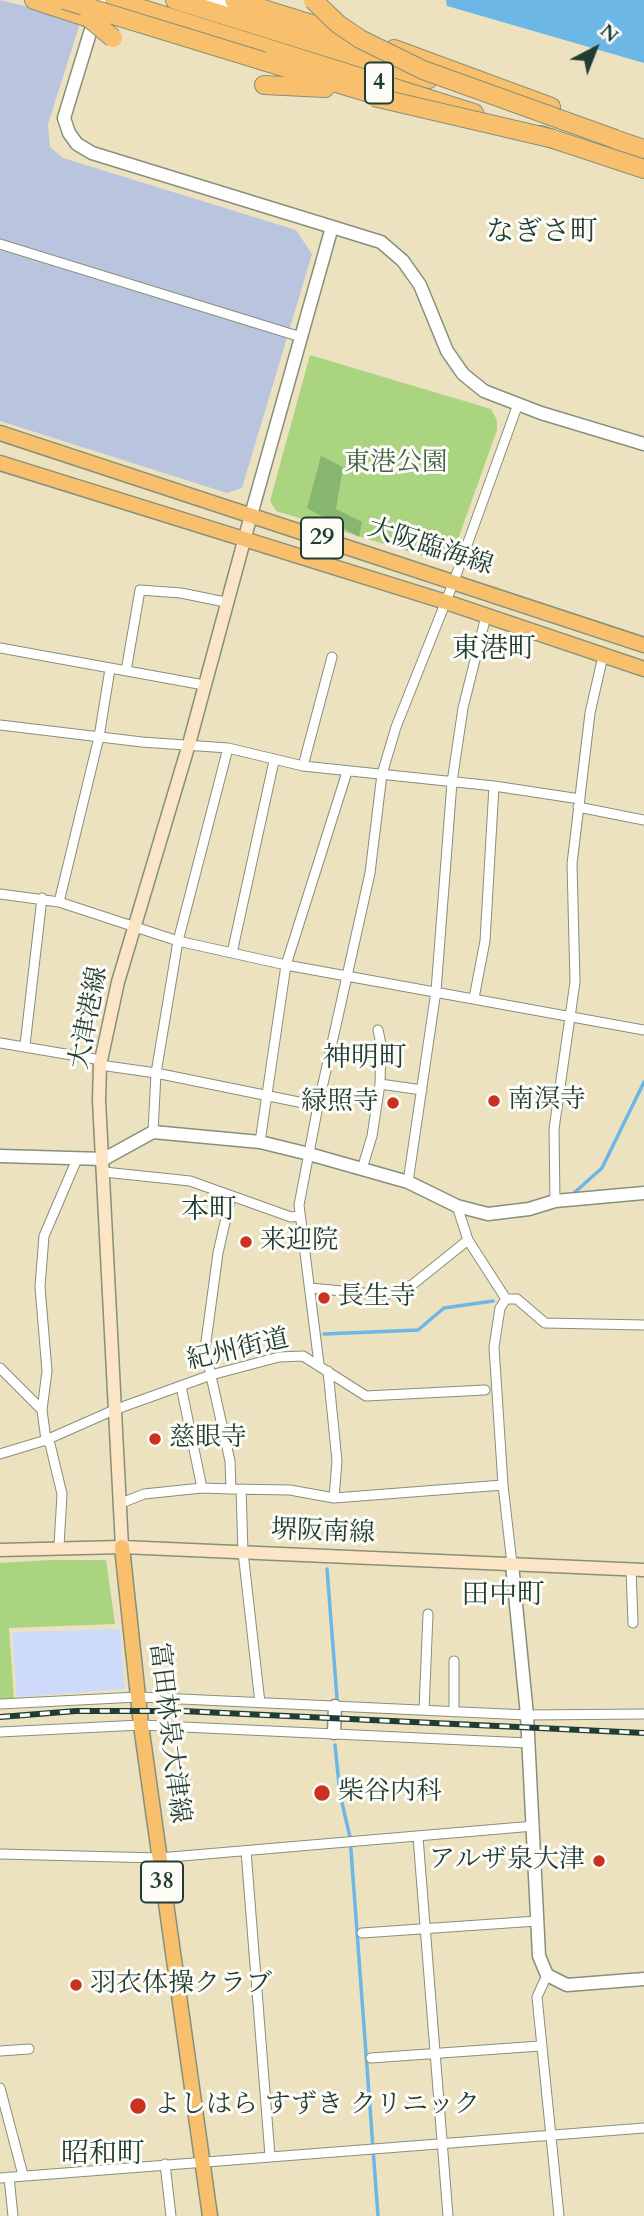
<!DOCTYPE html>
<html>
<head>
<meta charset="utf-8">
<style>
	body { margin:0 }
	#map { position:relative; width:644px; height:2216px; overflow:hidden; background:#ece2c0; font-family:Cardo,serif }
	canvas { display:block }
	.north { position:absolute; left:560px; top:14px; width:70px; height:70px; -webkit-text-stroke:5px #fdfcf7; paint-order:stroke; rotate:42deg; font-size:19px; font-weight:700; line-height:28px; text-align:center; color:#1f3d34 }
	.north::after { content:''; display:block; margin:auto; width:24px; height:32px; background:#1f3d34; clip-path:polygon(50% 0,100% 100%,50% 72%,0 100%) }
</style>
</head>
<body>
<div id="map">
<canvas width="644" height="2216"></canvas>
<div class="north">N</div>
</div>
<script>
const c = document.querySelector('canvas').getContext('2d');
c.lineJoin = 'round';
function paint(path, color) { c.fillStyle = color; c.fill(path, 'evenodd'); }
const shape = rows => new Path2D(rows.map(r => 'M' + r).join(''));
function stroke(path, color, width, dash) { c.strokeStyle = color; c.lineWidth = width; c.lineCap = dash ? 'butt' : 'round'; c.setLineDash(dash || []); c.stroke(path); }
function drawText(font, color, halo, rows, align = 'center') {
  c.font = font + ' Cardo,"Noto Serif JP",serif'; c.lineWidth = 6; c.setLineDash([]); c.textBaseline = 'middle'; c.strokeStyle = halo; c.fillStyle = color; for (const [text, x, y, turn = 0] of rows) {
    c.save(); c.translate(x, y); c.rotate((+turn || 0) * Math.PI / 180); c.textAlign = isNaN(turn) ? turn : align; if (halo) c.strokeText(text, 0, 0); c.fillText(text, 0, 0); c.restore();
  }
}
paint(shape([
	[120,1629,125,1689,17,1697,12,1632]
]), '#cedafa');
paint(shape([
	[0,0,81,20,48,124,50,147,63,158,296,230,312,254,242,488,227,493,0,421]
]), '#b9c4de');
paint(shape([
	[310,355,491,409,497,420,497,430,457,542,447,540,443,551,451,555,433,559,276,511,270,501],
	[49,1560,106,1560,115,1624,9,1628,14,1699,0,1700,0,1563]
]), '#aad480');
paint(shape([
	[321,456,343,467,336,509,362,522,359,537,307,508]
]), '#87b66e');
paint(shape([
	[446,0,644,0,644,63,447,6]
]), '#6db7e6');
stroke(shape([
	[574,1193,602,1168,644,1082],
	[324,1334,418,1330,444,1308,493,1301],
	[327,1569,337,1698],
	[335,1745,340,1794,350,1837,378,2216]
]), '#6db7e6', 3.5);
const minor = shape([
	[0,244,301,337],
	[0,648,204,685],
	[126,671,140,590,181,593,225,602],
	[0,725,142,742,228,748,303,766,494,786,580,799],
	[303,766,332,657],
	[578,807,644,820],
	[0,894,59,902,178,941,286,965,644,1030],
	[59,902,99,737,110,669],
	[232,953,274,761],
	[474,998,485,941,494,786],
	[0,1043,101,1060],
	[25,1045,42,898],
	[100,1065,156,1073,318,1106],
	[380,1084,422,1090],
	[153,1132,156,1073,178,941,228,748],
	[260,1142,286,965,347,772],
	[362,1169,372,1136,380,1084,381,1044,378,1030],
	[104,1172,190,1181,291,1217,300,1216],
	[408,1182,436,991,452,782,463,708,486,616],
	[555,1201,554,1129,575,982,572,864,590,713,603,656],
	[457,1206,468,1240,506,1299],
	[310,1288,385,1295,412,1285,468,1240],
	[506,1299,500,1308,494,1347,503,1485,512,1564],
	[506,1299,517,1299,545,1323,644,1325],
	[319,1364,299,1205,318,1106,370,873,382,774,396,727,454,581,518,404],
	[0,1368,42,1410],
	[328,1371,337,1461,334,1498],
	[181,1386,202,1488,231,1489,230,1461,205,1349,218,1253,231,1196],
	[0,1454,46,1440,114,1410,211,1375,279,1357,303,1356,366,1396,485,1390],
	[231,1489,290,1490,334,1498,503,1485],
	[241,1489,243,1552,260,1703],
	[119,1504,144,1494,202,1488],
	[59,1546,62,1494,50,1444,46,1440,42,1410,47,1371,40,1287,44,1236,77,1159],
	[631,1569,633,1623],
	[0,1704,138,1697,527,1715,644,1714],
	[424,1710,428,1614],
	[454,1712,454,1661],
	[0,1732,141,1725,528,1743],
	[418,1837,448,2216],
	[246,1851,270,2156],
	[0,1854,159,1858,534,1826],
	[362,1933,537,1921],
	[547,1975,537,1997,559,2216],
	[0,2051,29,2049],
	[371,2058,540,2046],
	[0,2088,23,2175],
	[165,2164,171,2216],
	[9,2177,13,2216],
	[0,2178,644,2128]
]);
const tertiary = shape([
	[100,0,64,118,69,133,77,144,92,153,381,242,403,261,420,285,447,351,463,374,484,391,541,413,644,444],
	[211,0,241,10],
	[251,515,332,227],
	[0,1156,104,1159,153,1132,260,1142,309,1154,408,1182,457,1206,488,1214,529,1209,555,1201,644,1193],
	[512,1564,527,1715,539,1956,547,1975,567,1985,644,1979],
	[334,1733,335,1706]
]);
const secondary = shape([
	[122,1547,99,1100,100,1065,118,982,189,744,251,515],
	[0,1550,122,1547,644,1570]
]);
const primary = shape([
	[0,433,644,645],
	[0,463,446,602,644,669],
	[122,1547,141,1725,210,2216]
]);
const motorway = shape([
	[34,0,89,18],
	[114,0,474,113],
	[175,0,429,79],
	[234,0,354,37],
	[394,49,551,107],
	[263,61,389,99],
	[264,85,325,88],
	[541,135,644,169],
	[602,135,644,149]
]);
stroke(minor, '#86907a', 11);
stroke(tertiary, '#86907a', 15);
stroke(secondary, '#86907a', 15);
stroke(primary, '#86907a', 17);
stroke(motorway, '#86907a', 20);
stroke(minor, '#fff', 9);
stroke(tertiary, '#fff', 12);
stroke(secondary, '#fce5c4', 12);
stroke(primary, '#f8bf6c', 14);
stroke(motorway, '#f8bf6c', 18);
const rail = shape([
	[0,1717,76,1711,182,1711,644,1733]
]);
stroke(rail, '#1f3d34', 6);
stroke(rail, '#fdfcf7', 3.5, [10]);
const motorwayBridge = shape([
	[64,0,263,61],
	[313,0,338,24,360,39,423,70,615,139],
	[89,18,113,38],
	[374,97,554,139]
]);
stroke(motorwayBridge, '#86907a', 20, []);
stroke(motorwayBridge, '#f8bf6c', 18);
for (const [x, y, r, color] of [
	[494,1101,7,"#c8321e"],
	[393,1103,7,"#c8321e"],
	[246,1242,7,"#c8321e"],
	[324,1298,7,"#c8321e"],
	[155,1439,7,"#c8321e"],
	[322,1793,9,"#c8321e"],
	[599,1861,7,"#c8321e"],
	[76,1985,7,"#c8321e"],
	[138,2106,9,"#c8321e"]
]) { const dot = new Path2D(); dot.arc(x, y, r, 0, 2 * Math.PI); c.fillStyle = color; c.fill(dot); stroke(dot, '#fdfcf7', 2.5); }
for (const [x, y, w] of [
	[379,83,28],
	[322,538,42],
	[162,1882,42]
]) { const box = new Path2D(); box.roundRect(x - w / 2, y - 20.5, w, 41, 5); c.fillStyle = '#fdfcf7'; c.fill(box); stroke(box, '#1f3d34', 2); }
drawText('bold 24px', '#1f3d34', null, [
	["4",379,83],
	["29",322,538],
	["38",162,1882]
]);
drawText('26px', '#426347', '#fdfcf7', [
	["東港公園",396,464]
]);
drawText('26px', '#1f3d34', '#fdfcf7', [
	["大阪臨海線",430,548,18],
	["大津港線",90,1018,-79],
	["紀州街道",238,1351,-13],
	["堺阪南線",323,1533,2],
	["富田林泉大津線",168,1733,83]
]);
drawText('26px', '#1f3d34', '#fdfcf7', [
	["南溟寺",508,1101],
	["緑照寺",379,1103,"right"],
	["来迎院",260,1242],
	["長生寺",338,1298],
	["慈眼寺",169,1439],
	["柴谷内科",338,1793],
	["アルザ泉大津",585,1861,"right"],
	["羽衣体操クラブ",90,1985],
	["よしはら すずき クリニック",154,2106]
], 'left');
drawText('28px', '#1f3d34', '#fdfcf7', [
	["なぎさ町",542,234],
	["東港町",494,651],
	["神明町",365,1060],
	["本町",209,1212],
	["田中町",503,1597],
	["昭和町",103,2156]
]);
</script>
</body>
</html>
